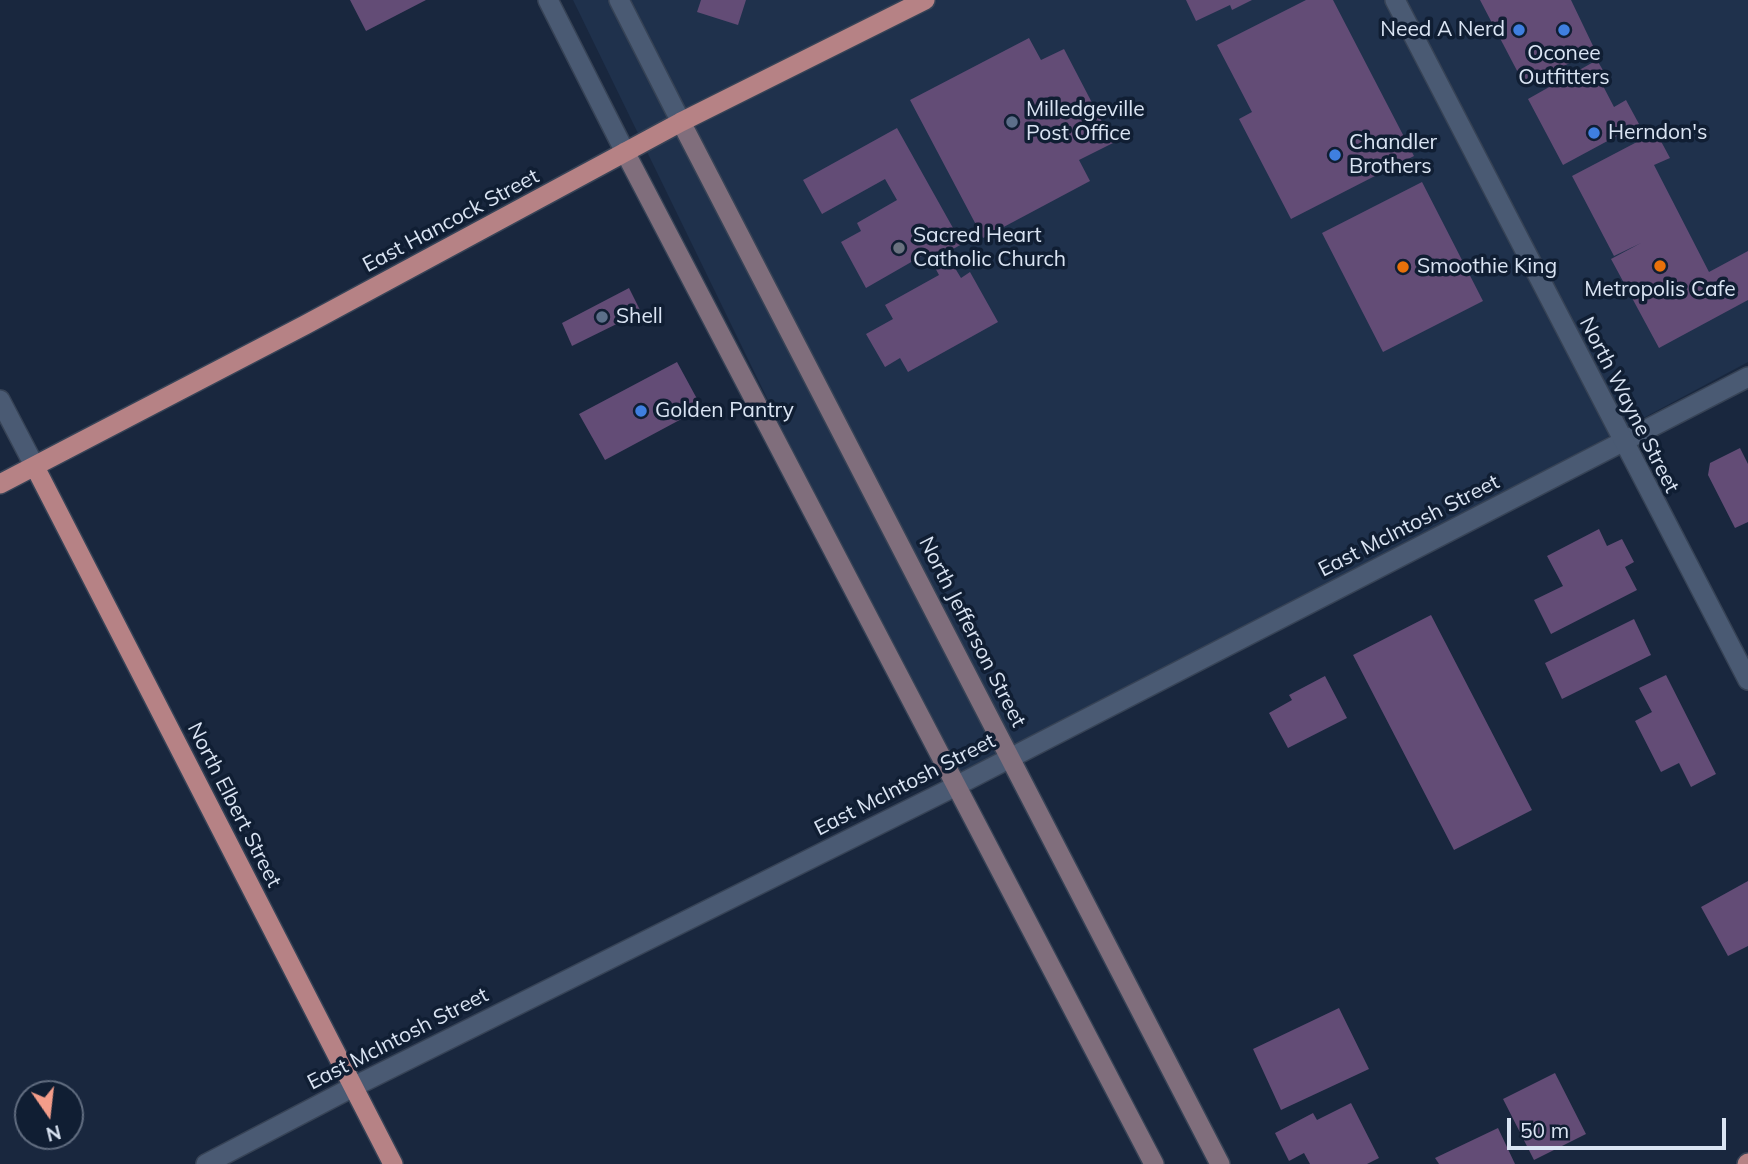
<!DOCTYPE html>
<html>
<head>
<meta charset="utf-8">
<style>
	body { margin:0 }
	#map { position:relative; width:1748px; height:1164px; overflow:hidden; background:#19273e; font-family:Mulish,sans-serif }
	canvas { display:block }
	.north { position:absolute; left:14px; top:1080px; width:70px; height:70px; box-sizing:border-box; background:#101e33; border:2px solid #616d80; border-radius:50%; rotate:166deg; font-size:19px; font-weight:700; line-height:28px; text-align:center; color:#dae4f3 }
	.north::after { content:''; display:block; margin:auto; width:24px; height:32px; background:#f49d8a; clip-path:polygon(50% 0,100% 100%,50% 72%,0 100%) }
	.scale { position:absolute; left:1507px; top:1118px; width:219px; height:32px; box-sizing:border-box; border:4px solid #dae4f3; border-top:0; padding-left:9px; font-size:21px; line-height:24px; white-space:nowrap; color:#dae4f3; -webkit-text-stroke:5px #101e33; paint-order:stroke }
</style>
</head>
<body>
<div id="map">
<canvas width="1748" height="1164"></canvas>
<div class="north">N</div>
<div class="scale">50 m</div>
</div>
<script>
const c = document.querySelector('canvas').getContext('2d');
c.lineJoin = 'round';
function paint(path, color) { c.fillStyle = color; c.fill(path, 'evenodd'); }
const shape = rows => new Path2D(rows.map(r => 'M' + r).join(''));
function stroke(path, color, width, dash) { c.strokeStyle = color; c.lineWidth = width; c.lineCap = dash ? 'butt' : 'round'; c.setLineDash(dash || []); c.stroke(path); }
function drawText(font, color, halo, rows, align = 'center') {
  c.font = font + ' Mulish,sans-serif'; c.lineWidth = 7; c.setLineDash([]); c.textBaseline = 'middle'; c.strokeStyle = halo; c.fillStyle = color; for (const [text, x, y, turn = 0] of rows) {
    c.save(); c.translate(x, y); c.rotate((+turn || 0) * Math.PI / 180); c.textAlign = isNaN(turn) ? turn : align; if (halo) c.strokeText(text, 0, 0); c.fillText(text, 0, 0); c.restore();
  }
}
paint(shape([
	[573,0,1748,0,1748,362,956,786]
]), '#1f314c');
paint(shape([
	[350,0,426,0,366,31],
	[701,0,746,0,738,25,697,12],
	[1186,0,1252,0,1232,10,1230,5,1196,21],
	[1306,0,1333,0,1414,156,1291,219,1239,119,1252,112,1217,45],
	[1480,0,1571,0,1595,50,1525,86],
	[1029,38,1041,60,1064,49,1113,143,1079,160,1090,181,983,238,910,100],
	[1597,60,1608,79,1601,82,1614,107,1626,100,1639,124,1563,165,1528,99],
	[897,128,962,244,946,253,961,278,970,272,998,322,908,372,900,358,885,367,866,334,893,319,885,305,939,275,927,253,866,288,841,242,861,231,857,223,897,200,885,179,822,214,803,180],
	[1656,132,1670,158,1654,165,1709,272,1748,251,1748,300,1659,348,1611,259,1641,243,1614,256,1572,176],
	[1422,182,1483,301,1383,352,1322,233],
	[629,288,641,312,572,346,562,323],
	[677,362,702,408,605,460,579,414],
	[1740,448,1748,464,1748,522,1735,528,1708,475,1710,463],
	[1599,529,1607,546,1622,539,1634,562,1625,567,1637,590,1551,634,1534,600,1563,586,1547,556],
	[1431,615,1532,810,1454,850,1353,655],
	[1634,619,1651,655,1562,699,1545,663],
	[1666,675,1716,774,1691,787,1679,763,1661,772,1635,721,1652,712,1639,688],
	[1325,676,1347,718,1288,748,1269,713,1292,700,1289,695],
	[1748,881,1748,946,1728,956,1701,907],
	[1339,1008,1369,1069,1281,1110,1253,1049],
	[1555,1073,1586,1134,1534,1160,1503,1099],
	[1351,1103,1379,1158,1367,1164,1310,1164,1304,1153,1289,1161,1275,1133,1313,1113,1317,1120],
	[1498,1128,1515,1164,1439,1164,1435,1158]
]), '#634c76');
const minor = shape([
	[548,0,625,152],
	[619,0,681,122],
	[206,1164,353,1087,956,786,1748,377]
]);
const tertiary = shape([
	[1395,0,1748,680],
	[0,400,35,467]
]);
const secondary = shape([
	[681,122,1220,1164],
	[625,152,1154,1164]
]);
const primary = shape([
	[35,467,393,1164],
	[0,484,305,325,681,122,925,0],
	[1747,1164,1748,1163]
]);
stroke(minor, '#374356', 22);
stroke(tertiary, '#374356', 22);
stroke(secondary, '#374356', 22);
stroke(primary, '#374356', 22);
stroke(minor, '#4a5a73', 19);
stroke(tertiary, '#4a5a73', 19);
stroke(secondary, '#806e7c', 19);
stroke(primary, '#b68285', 19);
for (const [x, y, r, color] of [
	[1519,30,7,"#3f7fe0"],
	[1564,30,7,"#3f7fe0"],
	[1012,122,7,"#5c6f8a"],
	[1594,133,7,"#3f7fe0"],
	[1335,155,7,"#3f7fe0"],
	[899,248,7,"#6b7280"],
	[1660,266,7,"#e8710a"],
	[1403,267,7,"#e8710a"],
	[602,317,7,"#5c6f8a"],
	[641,411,7,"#3f7fe0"]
]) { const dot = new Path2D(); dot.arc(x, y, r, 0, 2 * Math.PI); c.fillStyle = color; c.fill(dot); stroke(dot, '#101e33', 2.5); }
drawText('21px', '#dae4f3', '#101e33', [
	["Need A Nerd",1505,30,"right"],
	["Oconee",1564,54,"center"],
	["Outfitters",1564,78,"center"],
	["Milledgeville",1026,110],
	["Post Office",1026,134],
	["Herndon's",1608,133],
	["Chandler",1349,143],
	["Brothers",1349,167],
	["Sacred Heart",913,236],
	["Catholic Church",913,260],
	["Smoothie King",1417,267],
	["Metropolis Cafe",1660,290,"center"],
	["Shell",616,317],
	["Golden Pantry",655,411]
], 'left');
drawText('21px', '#dae4f3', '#101e33', [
	["East Hancock Street",451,221,-28],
	["North Wayne Street",1629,405,63],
	["East McIntosh Street",1409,526,-27],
	["North Jefferson Street",972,632,63],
	["East McIntosh Street",905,785,-27],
	["North Elbert Street",234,805,63],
	["East McIntosh Street",398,1039,-27]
]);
</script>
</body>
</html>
